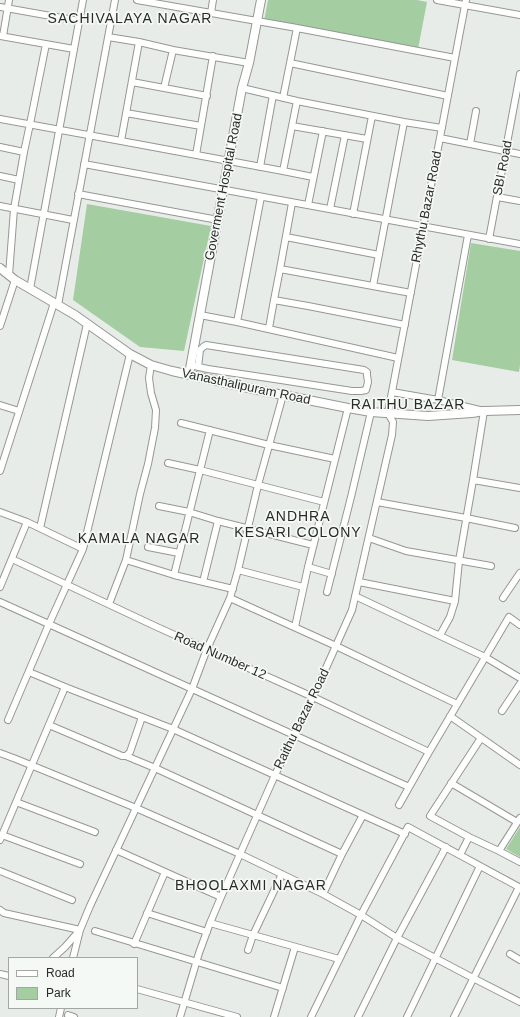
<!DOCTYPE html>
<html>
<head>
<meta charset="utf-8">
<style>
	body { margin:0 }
	#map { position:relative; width:520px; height:1017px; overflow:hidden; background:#e8ece8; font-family:Arial,sans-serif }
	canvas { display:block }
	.legend { position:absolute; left:8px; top:957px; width:130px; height:52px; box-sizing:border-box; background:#f5f9f5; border:1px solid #a3a7a3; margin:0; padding:5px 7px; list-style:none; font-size:12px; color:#292b29 }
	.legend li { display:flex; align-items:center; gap:8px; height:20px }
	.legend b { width:20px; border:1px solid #a3a7a3 }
</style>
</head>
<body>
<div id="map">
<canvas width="520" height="1017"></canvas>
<ul class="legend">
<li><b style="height:5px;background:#fff"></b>Road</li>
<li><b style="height:11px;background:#a4cda1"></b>Park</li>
</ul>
</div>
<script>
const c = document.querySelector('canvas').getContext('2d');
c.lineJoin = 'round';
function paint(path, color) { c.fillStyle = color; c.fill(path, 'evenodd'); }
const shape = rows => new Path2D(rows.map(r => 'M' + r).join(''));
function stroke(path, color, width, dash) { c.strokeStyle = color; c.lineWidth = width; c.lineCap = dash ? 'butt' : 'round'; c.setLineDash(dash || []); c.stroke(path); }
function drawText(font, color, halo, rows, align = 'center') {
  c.font = font + ' Arial,sans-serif'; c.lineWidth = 3.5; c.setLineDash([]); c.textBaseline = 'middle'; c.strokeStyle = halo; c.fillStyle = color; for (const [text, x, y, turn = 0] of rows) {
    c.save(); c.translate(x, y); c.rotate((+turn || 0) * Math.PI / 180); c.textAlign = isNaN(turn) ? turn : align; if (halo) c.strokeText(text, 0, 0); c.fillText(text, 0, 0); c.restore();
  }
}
paint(shape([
	[268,0,417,0,427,2,418,49,264,21],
	[87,204,211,226,184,351,140,347,73,300],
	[471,243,520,251,520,365,519,372,452,360],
	[520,827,520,857,506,849]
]), '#a4cda1');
const minor = shape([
	[137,0,297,28,455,58],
	[437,0,520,15],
	[0,7,79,21],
	[211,13,213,0],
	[0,36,74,49],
	[3,36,9,0],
	[108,37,139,42,173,50,249,63],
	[139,42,121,141,283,171,292,126],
	[290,63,297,28],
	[132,82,207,96],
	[164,88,173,50],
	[242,88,297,101,404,122,442,128],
	[283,98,290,63,448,96],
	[297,101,292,126,367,139],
	[126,113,201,126],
	[0,119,121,141],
	[440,138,520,154],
	[470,144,476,111],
	[0,147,24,152],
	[196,155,213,56],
	[84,164,520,244],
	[260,167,273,95],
	[283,171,313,177],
	[0,176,19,180],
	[78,194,218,220],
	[497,197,520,201],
	[292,203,280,269,411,293],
	[308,205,323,131],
	[0,206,73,220],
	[330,209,345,135],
	[353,214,372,116],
	[286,237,379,255],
	[489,239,520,74],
	[9,275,14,209,24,152,30,124,46,44],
	[373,286,404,122],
	[30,289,83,0],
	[274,300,280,269],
	[58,305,115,0],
	[200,315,237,322,398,358],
	[237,322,261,197],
	[0,326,15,280],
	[269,328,274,300,308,306,405,325],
	[190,365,208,369,281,380,352,391,361,391,366,390,368,382,367,375,367,372,364,370,206,345,203,347,200,350,198,367],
	[392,392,438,400,484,411,473,480,459,561,455,601,450,617,440,635],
	[438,400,468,235],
	[0,405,19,411],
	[181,423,269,445,335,459],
	[168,463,200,470,324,502],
	[0,471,54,303],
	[473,480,520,488],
	[377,502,466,518,515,528],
	[159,506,189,512,218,521,313,545],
	[0,512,27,522,83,549],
	[40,528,87,324],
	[369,538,406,551,491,566],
	[148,547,179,553],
	[12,559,157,627,313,697,429,752],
	[126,560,174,575,233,589],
	[308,567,332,574],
	[238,570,303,587],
	[174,575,210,430],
	[203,582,218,521],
	[359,582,455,601],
	[0,587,27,522],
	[327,592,351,497,371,412],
	[355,596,485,657,520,678],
	[230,598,336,646,457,704],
	[503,598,520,573],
	[0,602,409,787],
	[109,604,126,560,140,494,148,464,155,428,156,410,151,393,149,378,151,365],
	[295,627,308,567,348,408],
	[29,672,65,687,173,729,405,834],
	[502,711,520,684],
	[450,716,520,765],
	[8,720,49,624,83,549,130,354],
	[49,725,122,756,126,756,130,752,142,717],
	[481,738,430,816,469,837,499,851,520,862],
	[0,753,16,759,136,808,240,854,323,894,361,915,397,938,473,978,520,1002],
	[126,756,155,768,257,815,342,854],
	[451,783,517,822],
	[16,802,95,832],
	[399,805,429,752,509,617,520,625],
	[2,835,80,864],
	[0,840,65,687],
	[116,850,165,872],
	[499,851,520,818],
	[460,855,469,837],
	[0,871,72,900],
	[323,894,342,854,363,815],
	[0,910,4,913,80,930,73,958],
	[147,913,207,932],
	[210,923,339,959],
	[95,931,283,988],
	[134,944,165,872,221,897],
	[248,950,253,935,282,874],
	[510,954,520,960],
	[53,958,65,947,80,930,90,906,192,689,207,649,230,598,238,570,258,485,283,395],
	[0,974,9,976],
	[137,989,237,1017],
	[68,1015,74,1017],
	[59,1017,61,1008],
	[180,1017,199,953,210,923,221,897,275,775,313,697,352,610,392,435,393,422,388,413,466,0],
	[274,1017,295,947],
	[311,1017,361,915,408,827,519,887,454,1017],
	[358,1017,397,938,446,847],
	[407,1017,480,866]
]);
const tertiary = shape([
	[0,268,15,280,75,315,130,354,151,365,172,371,258,390,348,408,371,412,428,416,472,413,484,411,520,410],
	[189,374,242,88,249,63,261,0]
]);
stroke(minor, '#959894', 8);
stroke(tertiary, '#959894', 10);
stroke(minor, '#fff', 6);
stroke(tertiary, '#fff', 8);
drawText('13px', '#292b29', '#f5f9f5', [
	["SBI Road",503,168,-79],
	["Goverment Hospital Road",224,187,-79],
	["Rhythu Bazar Road",427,207,-79],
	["Vanasthalipuram Road",246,387,12],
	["Road Number 12",220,656,24],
	["Raithu Bazar Road",302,719,-64]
]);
c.letterSpacing = '1px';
drawText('14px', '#292b29', '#f5f9f5', [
	["SACHIVALAYA NAGAR",130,19],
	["RAITHU BAZAR",408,405],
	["ANDHRA",298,517],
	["KESARI COLONY",298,533],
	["KAMALA NAGAR",139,539],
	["BHOOLAXMI NAGAR",251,886]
]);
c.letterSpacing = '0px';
</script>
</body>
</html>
